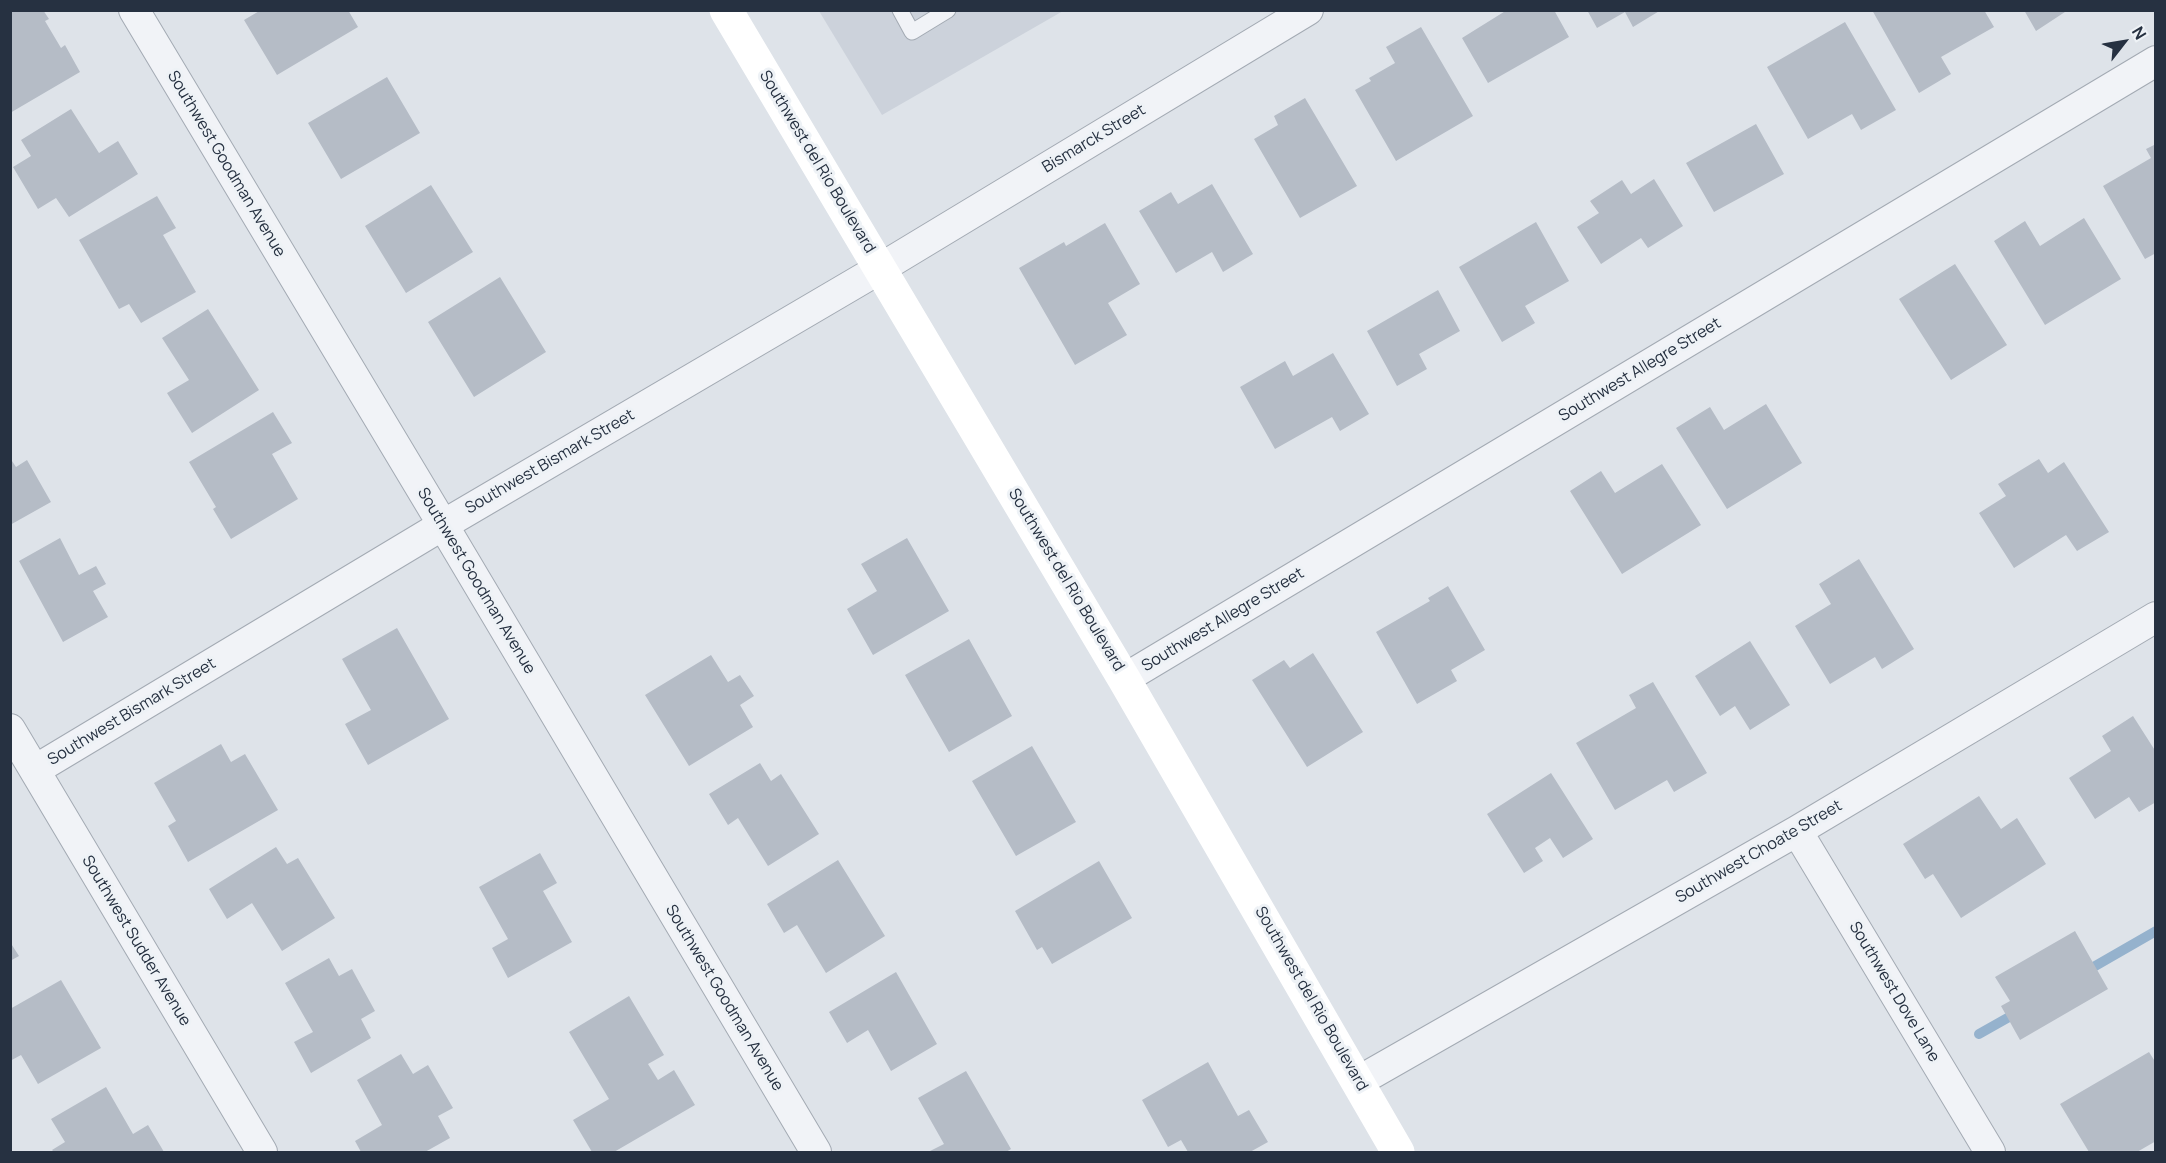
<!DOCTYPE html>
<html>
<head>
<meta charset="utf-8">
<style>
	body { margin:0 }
	#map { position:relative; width:2166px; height:1163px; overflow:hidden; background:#dee3e9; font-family:Manrope,sans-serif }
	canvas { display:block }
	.frame { position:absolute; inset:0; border:12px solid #263141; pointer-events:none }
	.north { position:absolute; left:2094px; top:12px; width:60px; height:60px; -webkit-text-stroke:4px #eef2f6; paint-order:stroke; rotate:59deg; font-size:16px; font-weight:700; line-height:24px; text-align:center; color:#263141 }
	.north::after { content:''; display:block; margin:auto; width:21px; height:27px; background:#263141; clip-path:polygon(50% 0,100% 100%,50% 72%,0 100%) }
</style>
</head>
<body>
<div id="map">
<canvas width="2166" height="1163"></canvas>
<div class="frame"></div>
<div class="north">N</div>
</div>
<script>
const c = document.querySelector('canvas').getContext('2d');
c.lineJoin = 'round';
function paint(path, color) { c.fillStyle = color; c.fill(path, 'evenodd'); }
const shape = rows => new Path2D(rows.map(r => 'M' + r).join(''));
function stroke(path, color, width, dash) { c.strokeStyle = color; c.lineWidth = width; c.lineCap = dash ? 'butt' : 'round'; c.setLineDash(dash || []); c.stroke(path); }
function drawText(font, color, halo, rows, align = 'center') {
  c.font = font + ' Manrope,sans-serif'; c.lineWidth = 6; c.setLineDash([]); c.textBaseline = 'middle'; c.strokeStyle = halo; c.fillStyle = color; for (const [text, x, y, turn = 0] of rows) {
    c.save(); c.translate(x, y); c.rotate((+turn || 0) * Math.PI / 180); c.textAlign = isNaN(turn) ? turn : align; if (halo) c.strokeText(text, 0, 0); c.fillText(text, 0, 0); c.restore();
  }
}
paint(shape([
	[819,11,1063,11,882,115]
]), '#ccd2db');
stroke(shape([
	[2083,973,2156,931],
	[1979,1034,2018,1012]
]), '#95b2cd', 10);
paint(shape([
	[10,10,43,10,49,19,45,21,61,48,65,45,80,72,10,113],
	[261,10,348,10,358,27,277,75,244,20],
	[1507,10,1554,10,1569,37,1488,83,1462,38],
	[1587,10,1661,10,1633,27,1625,12,1597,28],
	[1872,10,1984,10,1994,27,1941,57,1951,74,1919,93],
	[2024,10,2068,10,2036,31],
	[1845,22,1896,110,1861,130,1852,114,1808,139,1767,67],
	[1421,27,1473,116,1396,161,1355,90,1371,81,1369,78,1395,63,1386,47],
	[387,77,420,133,341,179,308,123],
	[1305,98,1357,186,1300,218,1254,139,1278,125,1274,116],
	[71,109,99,153,118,141,138,174,69,217,56,198,38,209,13,167,31,156,21,140],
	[1756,124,1784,174,1714,212,1686,163],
	[2156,144,2156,253,2145,259,2103,186,2151,158,2146,149],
	[1654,179,1683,226,1648,248,1641,238,1601,264,1577,227,1599,213,1590,201,1622,180,1631,194],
	[1212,184,1253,254,1223,272,1212,252,1176,273,1139,211,1171,192,1178,204],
	[431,185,473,252,406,293,365,226],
	[157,196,176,228,163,235,196,292,141,323,129,304,119,309,79,240],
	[2084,218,2121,279,2045,325,1994,241,2025,221,2040,246],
	[1536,222,1569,281,1525,306,1535,323,1502,342,1459,267],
	[1105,223,1140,284,1108,303,1127,335,1075,365,1019,268,1064,242,1066,246],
	[1955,264,2007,345,1951,380,1899,299],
	[500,277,546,352,474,397,428,322],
	[1438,290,1460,331,1419,354,1427,369,1397,386,1367,331],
	[208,309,259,390,192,433,167,393,189,380,162,338],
	[1333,353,1369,414,1340,431,1332,417,1275,449,1240,387,1285,361,1293,376],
	[1766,404,1802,463,1727,509,1676,428,1710,407,1724,430],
	[273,412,292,443,272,454,298,499,231,539,213,509,216,507,189,462],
	[10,458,16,467,27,460,51,502,10,525],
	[2039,459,2048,473,2064,462,2109,532,2077,551,2066,535,2014,568,1979,513,2006,496,1998,484],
	[1662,464,1701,525,1622,574,1570,491,1601,471,1615,493],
	[60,538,79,575,96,566,106,584,93,591,108,617,63,642,19,561],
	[907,538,949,611,873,655,847,609,877,591,861,564],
	[1859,559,1914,649,1882,669,1875,657,1830,684,1795,626,1831,604,1819,584],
	[1448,586,1485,650,1451,670,1457,681,1417,704,1376,632,1430,601,1428,598],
	[397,628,449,719,368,765,345,724,371,710,342,659],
	[969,639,1012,716,949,752,905,675],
	[1750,641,1790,705,1750,730,1735,706,1720,716,1695,676],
	[1313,653,1363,732,1307,767,1252,680,1284,660,1290,668],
	[711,655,728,682,740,675,754,696,740,705,753,727,689,766,645,695],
	[1653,682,1707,773,1674,792,1667,780,1615,810,1576,743,1636,708,1629,695],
	[2133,716,2156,752,2156,802,2139,812,2129,797,2095,819,2069,778,2111,751,2102,736],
	[221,744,231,762,245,754,278,810,188,862,168,826,176,821,154,783],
	[1032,746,1076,822,1016,856,972,781],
	[760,763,771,781,781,774,819,834,768,866,738,818,728,825,709,794],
	[1551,773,1593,839,1563,858,1550,838,1535,848,1543,861,1524,873,1487,814],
	[1979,796,2001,829,2017,818,2046,864,1961,918,1933,874,1925,879,1903,844],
	[276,847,287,864,298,858,335,918,282,951,252,903,227,919,209,889],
	[540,853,557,883,543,891,572,942,508,978,492,948,508,939,479,887],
	[838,860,885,936,826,973,797,925,784,933,767,904],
	[1099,861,1132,918,1052,964,1042,947,1037,950,1015,911],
	[2075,931,2108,989,2020,1040,2001,1006,2010,1001,1995,977],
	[10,942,19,956,10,961],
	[329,958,339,976,352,969,375,1011,361,1019,371,1038,311,1073,294,1042,313,1032,285,983],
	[896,972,937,1044,891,1071,868,1030,847,1043,829,1012],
	[61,980,101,1048,38,1084,21,1055,10,1061,10,1009],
	[629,996,664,1055,648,1064,658,1080,674,1070,695,1105,614,1152,592,1152,573,1120,609,1099,569,1032],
	[2149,1052,2156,1063,2156,1141,2137,1152,2089,1152,2060,1104],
	[401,1054,413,1074,428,1065,453,1108,438,1116,450,1138,425,1152,361,1152,355,1141,382,1125,357,1080],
	[1208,1062,1238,1116,1249,1110,1268,1142,1250,1152,1188,1152,1181,1140,1168,1147,1142,1100],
	[966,1071,1011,1149,1006,1152,928,1152,944,1144,918,1098],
	[106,1087,133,1134,148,1125,164,1152,54,1152,52,1150,65,1142,51,1119]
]), '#b5bcc6');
const lane = shape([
	[900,10,912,32,948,10]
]);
const street = shape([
	[134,10,443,525,816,1152],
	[1124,679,2156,61],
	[10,729,262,1152],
	[35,770,443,525,881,268,1308,10],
	[1797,831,1990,1152],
	[1359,1081,1797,831,2156,617]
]);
stroke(lane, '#a3aab3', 17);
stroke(street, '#a3aab3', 32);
stroke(lane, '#f1f3f7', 15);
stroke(street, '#f1f3f7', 30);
stroke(shape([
	[726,10,1124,679,1398,1152]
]), '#fff', 33);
drawText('16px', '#263141', '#eef2f6', [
	["Bismarck Street",1094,139,-31],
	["Southwest del Rio Boulevard",817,162,59],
	["Southwest Goodman Avenue",226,164,59],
	["Southwest Allegre Street",1640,370,-31],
	["Southwest Bismark Street",550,462,-30],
	["Southwest del Rio Boulevard",1066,580,59],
	["Southwest Goodman Avenue",476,581,59],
	["Southwest Allegre Street",1223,620,-31],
	["Southwest Bismark Street",132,712,-31],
	["Southwest Choate Street",1759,852,-30],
	["Southwest Sudder Avenue",136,941,59],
	["Southwest Dove Lane",1894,992,59],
	["Southwest Goodman Avenue",724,998,59],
	["Southwest del Rio Boulevard",1311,999,60]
]);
</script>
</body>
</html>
